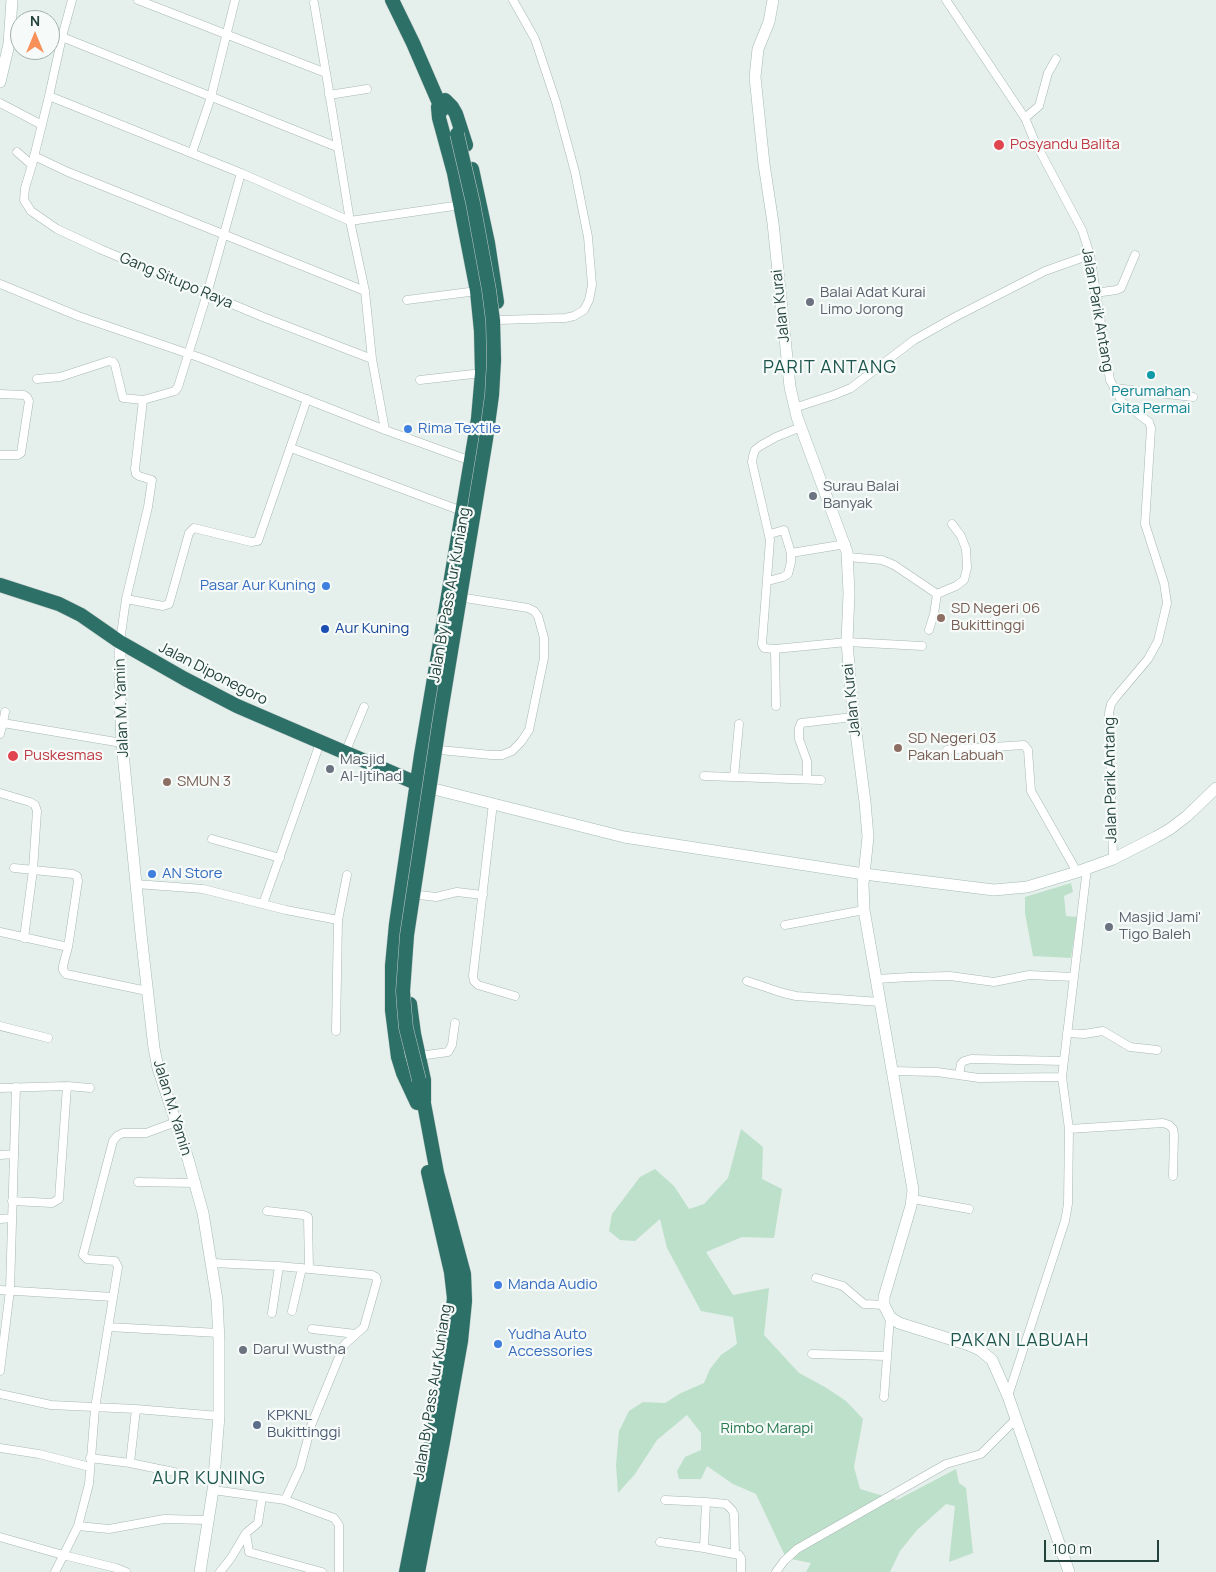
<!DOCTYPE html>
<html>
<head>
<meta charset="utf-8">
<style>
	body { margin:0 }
	#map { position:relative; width:1216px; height:1572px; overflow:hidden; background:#e5efeb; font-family:Manrope,sans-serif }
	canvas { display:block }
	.north { position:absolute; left:10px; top:10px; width:50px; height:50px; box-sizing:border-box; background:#f6fbf9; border:1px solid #a2b1ad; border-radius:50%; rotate:0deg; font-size:14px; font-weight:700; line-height:20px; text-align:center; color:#23423c }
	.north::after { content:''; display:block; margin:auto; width:18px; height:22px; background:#f8905a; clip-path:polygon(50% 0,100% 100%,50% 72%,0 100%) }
	.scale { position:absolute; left:1044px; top:1540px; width:115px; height:22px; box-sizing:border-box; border:2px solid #23423c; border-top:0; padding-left:6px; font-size:15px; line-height:18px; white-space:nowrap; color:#23423c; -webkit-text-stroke:4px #f6fbf9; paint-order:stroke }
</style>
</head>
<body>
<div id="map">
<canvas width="1216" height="1572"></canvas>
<div class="north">N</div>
<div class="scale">100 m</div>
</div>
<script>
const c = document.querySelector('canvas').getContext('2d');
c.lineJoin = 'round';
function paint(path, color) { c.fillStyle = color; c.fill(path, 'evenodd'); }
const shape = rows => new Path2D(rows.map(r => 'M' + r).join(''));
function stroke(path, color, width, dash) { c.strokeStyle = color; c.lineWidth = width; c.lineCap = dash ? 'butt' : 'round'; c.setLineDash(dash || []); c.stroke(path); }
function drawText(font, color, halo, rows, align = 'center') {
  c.font = font + ' Manrope,sans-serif'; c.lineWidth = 4.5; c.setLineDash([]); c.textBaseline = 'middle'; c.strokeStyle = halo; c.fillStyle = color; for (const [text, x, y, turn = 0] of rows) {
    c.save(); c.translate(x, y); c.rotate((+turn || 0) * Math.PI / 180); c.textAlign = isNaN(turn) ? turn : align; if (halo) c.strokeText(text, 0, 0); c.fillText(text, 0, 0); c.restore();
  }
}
paint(shape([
	[1071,883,1073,892,1064,896,1066,916,1077,917,1071,958,1033,956,1025,913,1025,897],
	[741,1129,763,1147,762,1179,782,1189,774,1238,742,1237,706,1252,733,1295,769,1288,764,1335,799,1373,825,1387,846,1401,863,1419,854,1467,860,1489,897,1500,956,1469,959,1483,966,1488,973,1553,949,1562,955,1506,946,1504,917,1530,900,1551,890,1572,806,1572,811,1563,786,1558,756,1494,733,1484,707,1466,701,1479,679,1479,677,1471,685,1457,701,1450,701,1433,687,1415,657,1440,635,1474,618,1493,616,1465,619,1431,629,1411,643,1402,665,1403,681,1393,704,1383,710,1369,721,1355,737,1344,733,1317,701,1311,667,1248,660,1219,635,1241,620,1240,609,1231,612,1214,640,1177,655,1169,674,1186,689,1209,704,1204,728,1178]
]), '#bde0ca');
const street = shape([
	[138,0,326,73,350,221,365,291,372,359],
	[946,0,1025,118,1035,142,1082,230,1090,255,1110,380,1122,402,1149,422,1151,428,1145,524,1164,583,1167,603,1158,641,1148,659,1116,697,1111,704,1109,713,1113,859],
	[314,3,326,73],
	[62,37,337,147],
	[329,95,367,89],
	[49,96,62,37,72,0],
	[0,103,42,125],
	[1025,118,1039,106,1048,73,1056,59],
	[17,152,32,165],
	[192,153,211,97,235,0],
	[34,156,68,172,365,291],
	[0,284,78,316,201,358,385,430,471,461],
	[1095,293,1116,290,1121,288,1135,255],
	[407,300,477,291],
	[499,320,565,318,574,316,584,310,589,300,592,285,588,237,575,172,556,102,535,39,513,0],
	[37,379,60,377,109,361,113,362,115,365,123,398,143,400],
	[420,380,482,373],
	[1114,388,1193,397],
	[0,394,24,395,27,397,29,401,21,453,18,455,0,455],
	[794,408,834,395,851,388,914,340,955,317,1045,271,1090,255],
	[801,427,776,437,760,446,755,450,753,456,752,462,770,540,762,644,764,648,775,649,847,642,922,646],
	[385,430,372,359,263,317,100,249,57,229,31,211,24,200,25,188,32,165,49,96,241,173,350,221,461,205],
	[291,448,462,511],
	[791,553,846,544],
	[848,557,882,560,894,565,937,594],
	[768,581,783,577,788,574,791,562,791,553,784,530,770,534],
	[126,599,163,606,169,604,189,533,194,528,251,542,258,541,307,399],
	[929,630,934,614,937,594,956,586,964,580,967,568,966,549,961,536,952,524],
	[120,642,126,599,148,507,152,480,139,476,136,474,135,469,143,400,175,391,178,387,207,294,241,173],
	[775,649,776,706],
	[5,712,3,723,122,743],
	[0,734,3,723],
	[440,750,491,755,502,755,512,751,521,742,529,730,544,658,544,638,538,616,534,611,528,608,465,598],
	[947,750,1024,745,1028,750,1031,791,1077,872],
	[345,753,364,707],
	[704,776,821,780],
	[734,777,739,724],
	[807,779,807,761,799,739,799,728,801,723,853,717],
	[0,793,30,802,35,805,37,811,33,870,24,938],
	[493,803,473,976,474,981,478,985,515,996],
	[212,839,280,858],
	[136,884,203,889,286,910,338,920],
	[419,895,436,897,457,892,483,895],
	[263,904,320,743],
	[785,925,864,910],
	[0,932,68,947,69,941,78,881,77,876,73,874,14,868],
	[68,947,63,966,63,970,66,974,147,991],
	[877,979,910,977,950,976,994,982,1029,975,1074,977],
	[747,981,783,993,796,996,880,1002],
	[0,1026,48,1038],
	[336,1031,338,920,347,875],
	[1067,1033,1084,1034,1103,1031,1130,1047,1157,1050],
	[419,1056,448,1052,452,1045,455,1023],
	[892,1071,937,1072,979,1078,1062,1077],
	[959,1075,961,1064,964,1061,971,1059,1064,1061],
	[0,1088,67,1086,90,1088],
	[1069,1129,1163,1123,1169,1125,1173,1129,1174,1135,1173,1176],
	[0,1155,14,1154],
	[138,1182,195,1183],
	[913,1199,969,1209],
	[12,1201,52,1203,59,1199,67,1086],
	[267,1211,303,1215,308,1217,309,1269],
	[0,1219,12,1218],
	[212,1263,279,1266,372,1275,376,1277,377,1281,364,1327,344,1345,312,1423,300,1468,285,1500],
	[816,1278,843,1286,864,1304,884,1305],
	[0,1290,113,1297],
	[292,1311,302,1268],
	[272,1313,279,1266],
	[108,1327,219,1333],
	[312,1329,356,1334],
	[812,1354,886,1356],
	[0,1371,10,1290,16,1087],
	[0,1394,51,1405,136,1409,219,1416],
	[1008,1396,1065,1221,1068,1204,1069,1129,1062,1077,1087,868],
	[884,1397,890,1317],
	[0,1448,39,1454,90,1467],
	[90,1458,130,1463,174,1472],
	[130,1463,136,1409],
	[213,1490,285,1500,334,1518,339,1525,339,1572],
	[262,1497,258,1523,246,1533,249,1552,322,1572],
	[665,1500,706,1502,704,1548,739,1555,741,1558,741,1572],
	[706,1502,726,1504,732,1510,734,1514,735,1554],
	[78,1526,109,1529,164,1519,209,1520],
	[0,1537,63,1555,116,1568,126,1572],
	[660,1542,704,1548],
	[55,1572,78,1526,89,1484,95,1408,118,1267,115,1261,87,1259,83,1255,113,1141,117,1136,123,1133,146,1133,176,1122],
	[220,1572,231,1558,246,1533],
	[776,1572,784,1561,797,1549,946,1464,981,1454,1016,1419]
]);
const secondary = shape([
	[773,0,769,22,758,49,755,77,764,164,773,223,790,387,797,417,847,552,849,593,847,642,852,702,865,802,868,837,863,884,864,910,913,1190,911,1206,884,1297,884,1305,890,1317,899,1323,969,1345,980,1350,992,1360,1008,1396,1069,1572],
	[0,82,9,44,12,0],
	[120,642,120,694,122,743,141,934,154,1048,158,1068,188,1159,203,1213,217,1300,219,1341,219,1416,213,1490,200,1572],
	[434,789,624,837,864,874,994,890,1027,887,1077,872,1113,859,1156,837,1170,829,1187,816,1216,788]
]);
const highway = shape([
	[392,0,413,43,442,110],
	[445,100,452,107,456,114,466,145],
	[472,169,488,243,497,302],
	[0,585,59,604,81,615,120,642,185,679,237,706,416,783],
	[410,1004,414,1034,424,1080,424,1101],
	[417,1103,403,1073,398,1057,392,1010,392,966,396,924,421,755,478,419,482,373,481,331,477,291,454,173,439,118,438,107,440,102],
	[406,1572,441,1393,451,1331,454,1298,451,1272,428,1172],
	[418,1572,443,1442,461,1341,465,1301,464,1274,437,1173,422,1093]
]);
stroke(street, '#a7b8b3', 9);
stroke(secondary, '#a3bbb5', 12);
stroke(highway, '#c1cac8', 15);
stroke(street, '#fff', 8);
stroke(secondary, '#fff', 11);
stroke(highway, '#2d7068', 14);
const highwayBridge = shape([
	[419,1080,406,1028,404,1006,403,991,407,935,440,718,486,439,492,395,494,360,493,321,489,290,473,203,457,134]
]);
stroke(highwayBridge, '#c1cac8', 15, []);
stroke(highwayBridge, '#2d7068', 14);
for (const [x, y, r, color] of [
	[999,145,6,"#e0444e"],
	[810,302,5,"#6b7280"],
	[1151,375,5,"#0f9aa8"],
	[408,429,5,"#3f7fe0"],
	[813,496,5,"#6b7280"],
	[326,586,5,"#3f7fe0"],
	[941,618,5,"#8d6e63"],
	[325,629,5,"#1a4fb4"],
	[898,748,5,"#8d6e63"],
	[13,756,6,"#e0444e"],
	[330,769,5,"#6b7280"],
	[167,782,5,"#8d6e63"],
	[152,874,5,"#3f7fe0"],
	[1109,927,5,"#6b7280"],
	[498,1285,5,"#3f7fe0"],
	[498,1344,5,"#3f7fe0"],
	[243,1350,5,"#6b7280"],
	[257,1425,5,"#5c6f8a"]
]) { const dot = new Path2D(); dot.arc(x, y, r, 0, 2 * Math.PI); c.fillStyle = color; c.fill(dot); stroke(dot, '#f6fbf9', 2); }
drawText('15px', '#be3a42', '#f6fbf9', [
	["Posyandu Balita",1010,145],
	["Puskesmas",24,756]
], 'left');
drawText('15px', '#23423c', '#f6fbf9', [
	["Gang Situpo Raya",176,281,23],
	["Jalan Kurai",781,306,-96],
	["Jalan Parik Antang",1097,310,80],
	["Jalan By Pass Aur Kuniang",450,595,-80],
	["Jalan Diponegoro",213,674,27],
	["Jalan Kurai",852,700,-96],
	["Jalan M. Yamin",122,708,-92],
	["Jalan Parik Antang",1111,780,-91],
	["Jalan M. Yamin",172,1108,73],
	["Jalan By Pass Aur Kuniang",433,1392,-81]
]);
drawText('15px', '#5b616d', '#f6fbf9', [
	["Balai Adat Kurai",820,293],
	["Limo Jorong",820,310],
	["Surau Balai",823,487],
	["Banyak",823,504],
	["Masjid",340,760],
	["Al-Ijtihad",340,777],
	["Masjid Jami'",1119,918],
	["Tigo Baleh",1119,935],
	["Darul Wustha",253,1350]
], 'left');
drawText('15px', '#0d838f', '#f6fbf9', [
	["Perumahan",1151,392],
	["Gita Permai",1151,409]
]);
drawText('15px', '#366cbe', '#f6fbf9', [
	["Rima Textile",418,429],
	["Pasar Aur Kuning",316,586,"right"],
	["AN Store",162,874],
	["Manda Audio",508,1285],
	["Yudha Auto",508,1335],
	["Accessories",508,1352]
], 'left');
drawText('15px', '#785e54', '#f6fbf9', [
	["SD Negeri 06",951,609],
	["Bukittinggi",951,626],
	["SD Negeri 03",908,739],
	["Pakan Labuah",908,756],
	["SMUN 3",177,782]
], 'left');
drawText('15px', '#164399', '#f6fbf9', [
	["Aur Kuning",335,629]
], 'left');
drawText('15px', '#4e5e75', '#f6fbf9', [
	["KPKNL",267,1416],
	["Bukittinggi",267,1433]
], 'left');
drawText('15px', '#2b7b51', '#f6fbf9', [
	["Rimbo Marapi",767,1429]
]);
c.letterSpacing = '1px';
drawText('18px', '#1d554d', '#f6fbf9', [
	["PARIT ANTANG",830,368],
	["PAKAN LABUAH",1020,1341],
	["AUR KUNING",209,1479]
]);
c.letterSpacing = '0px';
</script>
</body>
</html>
